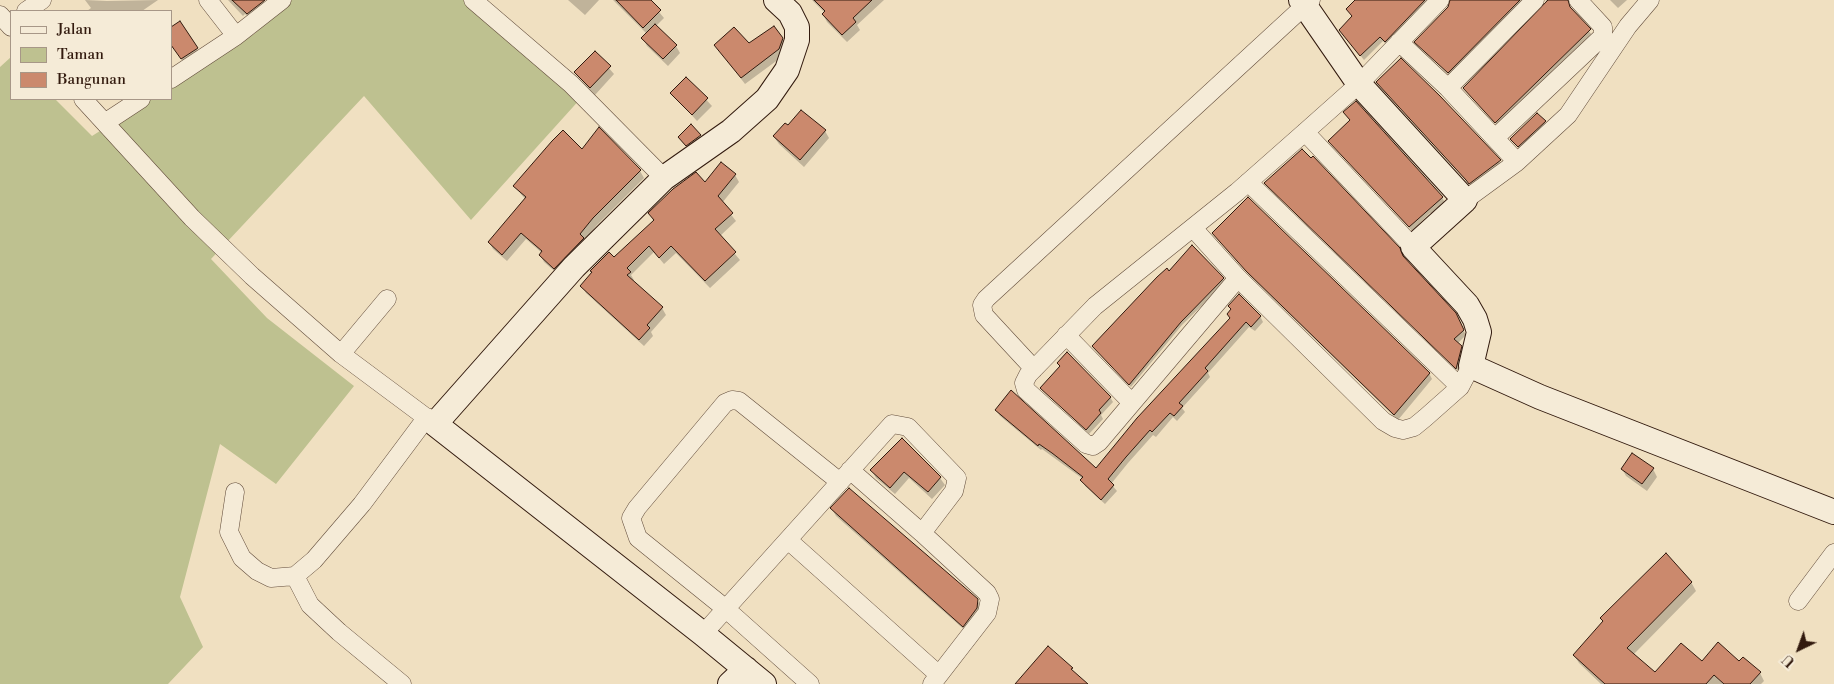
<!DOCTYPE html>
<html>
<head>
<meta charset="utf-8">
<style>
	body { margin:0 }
	#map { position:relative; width:1834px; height:684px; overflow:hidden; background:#f0e0c1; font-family:"Libre Bodoni",serif }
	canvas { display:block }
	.legend { position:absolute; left:10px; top:10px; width:162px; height:90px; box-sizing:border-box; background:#f5ebd7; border:1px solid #a79787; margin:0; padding:6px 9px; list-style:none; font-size:15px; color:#321a0e }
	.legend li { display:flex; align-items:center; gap:10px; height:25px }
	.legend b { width:25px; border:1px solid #a79787 }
	.north { position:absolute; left:1774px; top:624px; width:50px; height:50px; -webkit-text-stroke:4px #f5ebd7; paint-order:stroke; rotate:222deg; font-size:14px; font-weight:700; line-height:20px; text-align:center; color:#321a0e }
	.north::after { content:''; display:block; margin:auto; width:18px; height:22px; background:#321a0e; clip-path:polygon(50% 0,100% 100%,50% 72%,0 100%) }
</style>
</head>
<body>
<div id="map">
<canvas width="1834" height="684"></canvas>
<ul class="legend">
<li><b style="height:6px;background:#f5ebd7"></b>Jalan</li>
<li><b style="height:14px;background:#bec190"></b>Taman</li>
<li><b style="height:14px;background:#cb896d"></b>Bangunan</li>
</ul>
<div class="north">U</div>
</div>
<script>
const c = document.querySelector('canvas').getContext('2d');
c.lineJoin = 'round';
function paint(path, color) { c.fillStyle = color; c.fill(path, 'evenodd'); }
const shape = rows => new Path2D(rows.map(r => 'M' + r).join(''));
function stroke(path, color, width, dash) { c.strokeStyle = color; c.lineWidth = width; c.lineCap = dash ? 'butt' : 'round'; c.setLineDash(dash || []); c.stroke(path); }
paint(shape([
	[292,0,463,0,582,97,471,220,364,96,211,259,267,318,354,386,276,484,220,444,180,597,203,647,168,684,0,684,0,67,11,57,11,99,55,99,92,136,151,99,171,99,171,86,254,34]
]), '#bec190');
paint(shape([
	[85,0,107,1,158,0,142,11,87,11,91,8],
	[228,0,263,0,268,8,252,21,245,14,243,16],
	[568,0,599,0,585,15],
	[613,0,649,0,664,18,656,26,676,46,680,53,668,66,647,46,643,39,647,34],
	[812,0,884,0,857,25,860,30,847,42,827,22,823,14,825,13],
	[1356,0,1432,0,1388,46,1383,41,1364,60,1340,30,1353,17,1347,9],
	[1451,0,1527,0,1451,77,1416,42,1449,8],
	[1546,0,1571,0,1570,8,1592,35,1499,127,1464,88,1544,8],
	[1610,0,1627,0,1618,8],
	[782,39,786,46,783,56,745,84,716,46,749,45],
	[171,43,197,49,201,56,186,66],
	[595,52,614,74,595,95,575,73],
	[686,78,712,106,697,121,672,93],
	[1377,82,1440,96,1503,166,1473,188],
	[1345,113,1442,197,1445,203,1432,215,1430,213,1412,231,1330,141,1350,121],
	[1545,122,1548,127,1521,151,1511,139],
	[691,126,704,143,691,152,679,138],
	[599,129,640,171,644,178,596,226,559,275,544,262,540,255,542,253,526,239,507,261,493,249,489,242,526,200,514,186,582,151],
	[825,131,829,138,804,167,779,144,774,137],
	[735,175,739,182,722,203,736,221,720,236,740,260,710,288,676,253,664,264,654,252,631,275,634,280,632,282,662,308,666,315,651,332,653,336,644,346,586,293,582,286,654,222,649,213,705,184],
	[1265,183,1404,259,1458,320,1466,335,1457,344,1464,352,1459,372],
	[1214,233,1429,373,1432,379,1398,420,1250,276],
	[1169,272,1223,279,1225,283,1182,325,1131,387,1093,346],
	[1229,307,1260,316,1263,322,1255,331,1249,327,1208,373,1210,377,1182,408,1185,412,1177,421,1173,417,1156,437,1153,435,1128,463,1111,484,1117,491,1105,504,1085,486,1083,479,1042,449,1041,450,1000,416,996,410,1096,469,1231,319,1232,311],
	[1042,388,1110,397,1113,402,1101,415,1103,419,1089,434],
	[902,440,940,478,945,485,932,499,909,478,895,494,876,478,872,471],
	[1622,469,1653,469,1657,477,1647,491,1626,476],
	[832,509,977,600,982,608,968,633,836,516],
	[1691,582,1696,591,1633,655,1655,674,1702,663,1739,663,1760,673,1764,681,1761,684,1601,684,1579,663,1574,655]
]), '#0003');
const building = shape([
	[232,0,265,0,247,14,232,0],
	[616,0,651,0,661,10,643,28,616,0],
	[814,0,872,0,853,18,856,22,842,35,822,14,825,11,814,0],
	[1355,0,1425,0,1385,42,1380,37,1360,56,1339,30,1352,16,1346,9,1355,0],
	[1450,0,1520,0,1448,73,1414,42,1448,7,1450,0],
	[1548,0,1568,0,1570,7,1591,29,1495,123,1463,88,1548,0],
	[180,21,198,48,181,59,171,45,171,27,180,21],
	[655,24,677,45,663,59,641,38,655,24],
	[774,26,783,38,779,49,741,78,714,45,734,27,749,43,774,26],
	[595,51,611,66,590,88,574,72,595,51],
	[1401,58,1440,96,1501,160,1469,184,1466,180,1376,82,1401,58],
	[686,77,708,98,692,115,670,93,686,77],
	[1356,101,1443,197,1409,227,1328,141,1350,120,1343,112,1356,101],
	[801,110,826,130,800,160,773,136,785,123,788,125,801,110],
	[1537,113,1546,121,1518,147,1510,139,1537,113],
	[691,124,701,135,686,146,678,137,691,124],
	[599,127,641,170,593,218,580,234,584,238,554,269,539,255,542,251,521,233,502,255,488,242,526,197,513,186,552,141,563,130,582,149,599,127],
	[1302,149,1311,158,1313,156,1400,248,1403,256,1456,313,1464,330,1454,339,1462,346,1456,369,1264,183,1302,149],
	[721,162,736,174,718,196,733,213,715,229,736,252,705,281,671,246,659,258,649,246,627,268,631,272,627,275,663,307,647,325,650,328,639,340,580,286,592,272,590,271,609,252,614,257,654,220,648,213,673,189,696,172,705,182,721,162],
	[1248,197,1430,373,1394,415,1246,271,1212,233,1248,197],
	[1192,245,1224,278,1181,322,1129,385,1092,346,1157,277,1167,268,1169,271,1192,245],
	[1239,294,1261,316,1251,327,1246,322,1205,368,1208,371,1179,403,1183,406,1174,416,1170,413,1152,432,1150,430,1126,457,1108,479,1114,485,1101,500,1080,480,1083,477,1052,453,1039,444,1038,446,995,410,1011,390,1096,468,1137,418,1230,318,1227,314,1231,309,1228,306,1239,294],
	[1067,352,1111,397,1099,410,1101,413,1086,430,1040,388,1060,366,1057,363,1067,352],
	[902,438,941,477,928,492,904,472,890,488,870,470,902,438],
	[1632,453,1654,468,1642,484,1621,469,1632,453],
	[849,488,978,599,977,608,963,627,830,508,849,488],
	[1666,553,1692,582,1627,648,1655,672,1681,643,1702,661,1718,642,1739,661,1743,657,1761,672,1750,684,1724,684,1714,675,1706,684,1605,684,1573,655,1603,621,1600,618,1666,553],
	[1048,646,1073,668,1071,669,1088,684,1015,684,1048,646]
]);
paint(building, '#cb896d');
stroke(building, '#321a0e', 1);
const street = shape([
	[208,0,236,36],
	[473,0,571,84,664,178],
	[26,11,42,0],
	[0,15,11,27],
	[1399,42,1448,88,1517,162],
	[171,79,236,36,282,0],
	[1448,88,1535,0],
	[83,99,192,218,252,276,341,354,435,424],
	[106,122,141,99],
	[1305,132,1413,247],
	[1495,138,1603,36,1603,27,1578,0],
	[1248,182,1460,387],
	[1465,200,1517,162,1568,115,1628,26,1650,0],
	[1193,228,1238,278,1383,421,1395,428,1403,430,1414,427,1425,418,1460,387,1471,366],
	[1238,278,1099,442,1093,446,1086,444,1026,390,1024,383,1028,375,1095,306,1237,192,1305,132,1359,84,1440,0],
	[1066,335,1132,403],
	[341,354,387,299],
	[1034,369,984,315,982,305,986,299,1311,0],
	[850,470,922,533,987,593,990,599,987,613,932,684],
	[235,492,229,532,242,558,257,571,271,578,295,576,314,560,362,504,427,417],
	[788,540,939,675],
	[295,576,310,605,339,632,402,684],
	[1798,601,1834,553],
	[703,634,892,424,908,427,957,478,954,491,922,533],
	[810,684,726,609,638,538,631,518,637,508,725,403,732,400,739,401,840,482]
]);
const secondary = shape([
	[1301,0,1359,84,1465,200,1413,247,1467,305,1475,319,1479,332,1471,366,1540,397,1834,512],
	[730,684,746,669],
	[764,684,703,634,435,424,574,267,664,178,731,131,767,99,787,70,797,40,797,27,790,13,776,0]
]);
stroke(street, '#624c3b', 19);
stroke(secondary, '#321a0e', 26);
stroke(street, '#f5ebd7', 18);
stroke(secondary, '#f5ebd7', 24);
</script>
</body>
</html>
